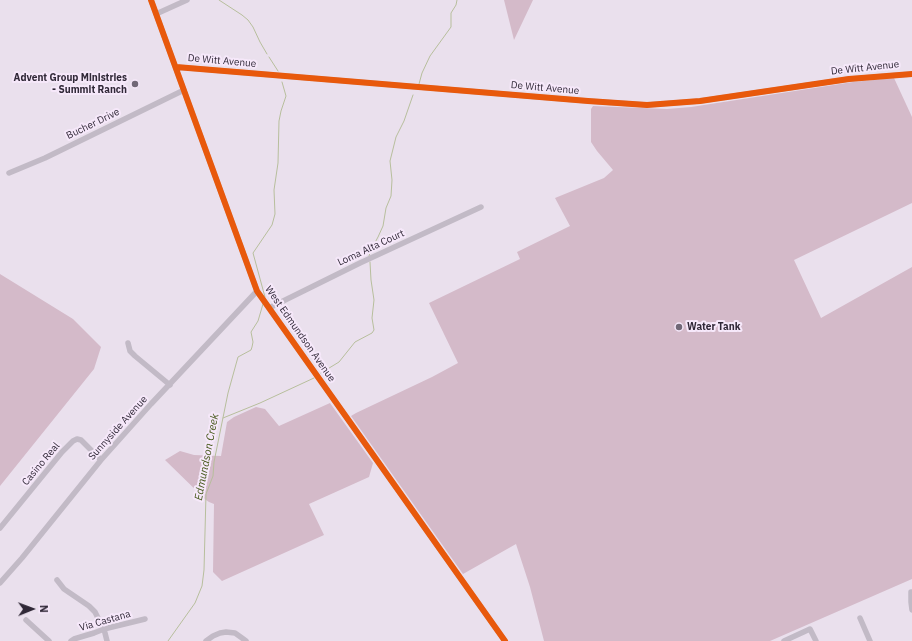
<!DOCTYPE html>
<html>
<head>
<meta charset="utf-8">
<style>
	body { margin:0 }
	#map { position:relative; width:912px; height:641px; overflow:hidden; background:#eae0ed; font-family:"IBM Plex Sans",sans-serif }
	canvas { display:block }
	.north { position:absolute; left:12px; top:589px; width:40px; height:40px; -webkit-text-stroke:3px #f6e8fa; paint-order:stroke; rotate:89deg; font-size:11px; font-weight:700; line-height:16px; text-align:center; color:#302837 }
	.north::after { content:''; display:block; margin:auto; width:14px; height:18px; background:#302837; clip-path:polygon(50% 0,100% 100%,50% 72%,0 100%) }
</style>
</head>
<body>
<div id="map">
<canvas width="912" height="641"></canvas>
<div class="north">N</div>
</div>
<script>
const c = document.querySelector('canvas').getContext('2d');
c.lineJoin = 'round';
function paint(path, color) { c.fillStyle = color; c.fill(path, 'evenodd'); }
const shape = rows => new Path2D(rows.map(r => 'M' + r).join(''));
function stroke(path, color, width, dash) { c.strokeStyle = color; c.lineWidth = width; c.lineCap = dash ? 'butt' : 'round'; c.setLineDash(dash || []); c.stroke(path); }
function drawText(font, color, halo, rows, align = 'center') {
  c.font = font + ' "IBM Plex Sans",sans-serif'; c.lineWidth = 4; c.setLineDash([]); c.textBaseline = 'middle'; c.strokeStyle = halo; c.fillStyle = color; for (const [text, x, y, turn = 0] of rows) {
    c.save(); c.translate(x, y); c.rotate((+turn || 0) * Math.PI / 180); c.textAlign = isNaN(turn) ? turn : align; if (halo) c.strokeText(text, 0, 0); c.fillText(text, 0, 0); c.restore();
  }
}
paint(shape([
	[504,0,533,0,514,40],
	[894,78,912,117,912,203,794,260,821,318,912,267,912,579,770,641,544,641,530,587,516,544,463,574,351,416,356,413,432,377,458,363,429,303,520,259,517,252,570,226,555,198,604,178,613,170,597,151,591,142,591,109,593,106,667,109,691,107,853,82],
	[0,274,73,319,101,347,94,369,0,486],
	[330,403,373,463,369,477,309,504,324,535,222,581,213,572,214,504,209,502,206,500,165,460,180,451,194,455,221,456,227,422,234,417,256,407,265,409,279,426]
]), '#d4bac9');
stroke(shape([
	[219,0,242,15,248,20,253,27,260,42,267,54],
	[269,57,278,71],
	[419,84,422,73,430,56,451,27,451,13,456,5,457,0],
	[369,256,371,250,378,237,383,226,386,208,391,196,392,180,390,161,396,137,404,121,413,95],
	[265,297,253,253,272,225,275,214,274,190,278,163,279,121,281,111,286,96,282,82],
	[321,373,339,362,355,342,372,333,374,330,372,318,374,300,371,280,370,262],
	[223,418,260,403,314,378],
	[168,641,195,603,202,586,204,570,206,494,213,476,214,462,228,393,238,357,251,350,252,347,253,342,251,332,258,321,263,304]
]), '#b7be9c', 1);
stroke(shape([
	[151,0,257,291,505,641],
	[156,14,187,0],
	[176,67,588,101,647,105,700,101,849,79,912,74],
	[9,173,45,158,184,90],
	[269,308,360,263,481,207],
	[128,343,130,351,135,356,170,385],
	[0,528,62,452,73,441,77,439,81,440,101,460],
	[57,580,64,589,89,606,95,612,104,630],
	[0,583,22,558,101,460,151,404,257,291],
	[911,592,911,602,912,610],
	[860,618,870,641],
	[26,620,49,641],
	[104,629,107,641],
	[71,641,74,639,94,633,104,629,145,619],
	[206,641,213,636,220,633,226,632,235,633,242,638,246,641],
	[784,641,810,629,816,641]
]), '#c2bac6', 5.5);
stroke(shape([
	[151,0,257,291,505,641],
	[176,67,588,101,647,105,700,101,849,79,912,74]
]), '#e8590c', 6);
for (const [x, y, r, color] of [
	[135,84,4,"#716877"],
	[679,327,4,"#716877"]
]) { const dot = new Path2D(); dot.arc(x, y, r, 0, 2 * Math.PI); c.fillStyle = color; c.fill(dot); stroke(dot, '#f6e8fa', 1.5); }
drawText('10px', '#302837', '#f6e8fa', [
	["De Witt Avenue",222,61,5],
	["De Witt Avenue",865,68,-6],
	["De Witt Avenue",545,88,5],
	["Bucher Drive",93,124,-26],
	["Loma Alta Court",371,248,-25],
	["West Edmundson Avenue",300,334,55],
	["Sunnyside Avenue",118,428,-48],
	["Casino Real",41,464,-50],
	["Via Castana",105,621,-16]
]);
drawText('bold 10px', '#302837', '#f6e8fa', [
	["Advent Group Ministries",127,78],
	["- Summit Ranch",127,90],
	["Water Tank",687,327,"left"]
], 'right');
drawText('italic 11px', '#47591c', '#f6e8fa', [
	["Edmundson Creek",207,457,-79]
]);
</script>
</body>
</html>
